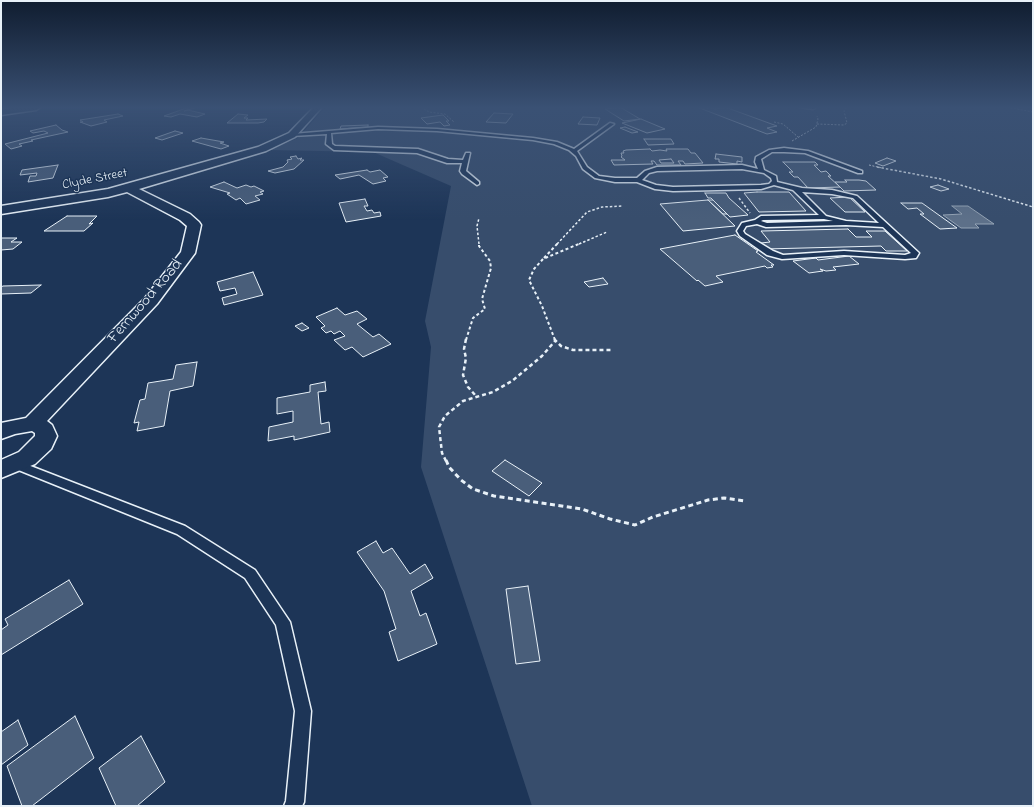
<!DOCTYPE html>
<html>
<head>
<meta charset="utf-8">
<style>
	body { margin:0 }
	#map { position:relative; width:1034px; height:807px; overflow:hidden; background:#1d3557; font-family:"Indie Flower",sans-serif }
	canvas { display:block }
	.frame { position:absolute; inset:0; border:2px solid #e8f1f8; pointer-events:none }
</style>
</head>
<body>
<div id="map">
<canvas width="1034" height="807"></canvas>
<div class="frame"></div>
</div>
<script>
const c = document.querySelector('canvas').getContext('2d');
c.lineJoin = 'round';
function paint(path, color) { c.fillStyle = color; c.fill(path, 'evenodd'); }
const shape = rows => new Path2D(rows.map(r => 'M' + r).join(''));
function stroke(path, color, width, dash) { c.strokeStyle = color; c.lineWidth = width; c.lineCap = dash ? 'butt' : 'round'; c.setLineDash(dash || []); c.stroke(path); }
function drawText(font, color, halo, rows, align = 'center') {
  c.font = font + ' "Indie Flower",sans-serif'; c.lineWidth = 3; c.setLineDash([]); c.textBaseline = 'middle'; c.strokeStyle = halo; c.fillStyle = color; for (const [text, x, y, turn = 0] of rows) {
    c.save(); c.translate(x, y); c.rotate((+turn || 0) * Math.PI / 180); c.textAlign = isNaN(turn) ? turn : align; if (halo) c.strokeText(text, 0, 0); c.fillText(text, 0, 0); c.restore();
  }
}
paint(shape([
	[325,107,1033,107,1033,806,532,806,421,467,431,347,425,321,451,186,373,152,269,150,298,138]
]), '#374d6c');
const water = shape([
	[952,206,968,206,994,224,975,224,979,228,961,228,943,215,962,214,952,206]
]);
paint(water, '#5d7089');
stroke(water, '#95a4b5', 1);
const building = shape([
	[189,107,198,107,184,111,188,110,205,114,197,117,180,114,171,117,164,116,189,107],
	[620,107,640,119,624,121,605,109,620,107],
	[697,107,708,107,715,109,725,107,777,126,767,128,777,132,767,134,697,107],
	[494,113,513,114,506,123,486,122,494,113],
	[118,114,123,116,104,120,107,122,91,126,80,122,83,122,80,120,118,114],
	[238,114,248,115,244,118,248,118,246,120,267,119,264,122,258,123,227,123,238,114],
	[443,115,449,121,446,121,450,125,444,126,440,122,427,124,421,118,443,115],
	[583,117,600,118,597,125,578,124,583,117],
	[641,119,665,129,647,133,622,123,641,119],
	[56,125,62,130,68,132,31,140,33,141,19,144,22,146,11,149,5,144,48,133,44,131,33,133,30,131,56,125],
	[368,125,368,127,340,129,341,126,368,125],
	[625,127,638,132,632,133,620,128,625,127],
	[175,131,183,133,162,140,155,138,175,131],
	[201,138,224,142,220,143,229,146,221,149,192,141,201,138],
	[644,139,671,139,674,144,648,145,644,139],
	[650,149,652,151,660,150,667,151,666,149,688,149,691,153,695,153,703,163,685,164,683,161,678,161,681,165,657,165,654,161,651,161,653,164,614,165,611,160,625,160,621,157,622,156,621,153,624,153,623,151,626,150,650,149],
	[671,159,674,163,661,163,659,160,671,159],
	[716,154,742,157,742,162,737,161,737,164,719,162,719,159,715,159,716,154],
	[296,156,298,159,302,158,300,160,304,160,294,169,275,173,268,171,283,167,288,162,287,160,292,159,290,157,296,156],
	[887,158,896,161,883,166,875,163,887,158],
	[783,162,815,162,818,165,814,165,821,172,826,171,831,176,828,176,840,187,808,188,798,177,794,177,789,172,793,172,783,162],
	[58,165,53,178,28,182,30,176,36,176,37,173,20,175,22,170,58,165],
	[367,170,370,172,380,170,388,177,383,178,386,181,373,184,359,175,340,179,335,175,367,170],
	[845,180,859,180,866,181,876,190,844,191,835,182,847,182,845,180],
	[224,182,237,188,246,185,251,187,254,186,264,191,260,192,263,194,255,196,260,200,246,204,240,198,236,200,227,194,230,193,210,187,224,182],
	[938,185,949,189,941,191,930,187,938,185],
	[757,192,789,192,806,211,759,212,744,193,757,192],
	[705,193,726,193,729,198,748,215,730,217,711,198,708,198,705,193],
	[849,197,865,212,845,212,830,198,849,197],
	[365,199,368,206,364,206,367,211,372,210,374,213,380,212,381,216,346,222,339,203,365,199],
	[708,200,735,226,683,231,660,204,708,200],
	[708,200,713,200,727,214,723,214,708,200],
	[901,203,922,203,957,228,940,229,920,214,924,214,917,208,908,209,901,203],
	[67,216,97,216,89,224,93,223,84,231,44,231,67,216],
	[848,229,856,237,872,237,866,231,885,231,907,251,886,251,881,246,765,249,761,243,770,242,761,231,848,229],
	[735,235,758,251,756,252,774,265,771,265,773,267,767,268,765,266,716,276,723,282,705,286,698,280,697,281,660,249,735,235],
	[1,238,17,238,11,242,22,242,13,249,1,250,1,238],
	[849,256,859,264,833,267,836,270,826,271,820,269,823,271,809,273,793,261,816,258,818,260,849,256],
	[253,272,263,295,224,305,222,298,237,294,235,288,220,291,217,282,253,272],
	[603,278,608,284,589,287,584,282,603,278],
	[41,285,31,293,1,294,1,287,3,286,41,285],
	[337,308,345,315,357,311,367,319,357,324,373,337,379,334,391,344,363,357,352,347,345,350,334,340,345,336,340,331,334,334,331,331,326,333,321,328,325,326,316,317,337,308],
	[302,323,309,328,302,331,295,326,302,323],
	[197,362,193,386,170,391,164,426,137,431,139,422,134,423,140,400,145,399,148,383,173,379,176,365,197,362],
	[325,382,326,391,318,392,321,424,329,422,330,432,294,440,294,436,268,441,269,427,293,422,293,411,277,414,277,398,310,392,310,385,325,382],
	[505,460,542,483,529,496,492,471,505,460],
	[376,541,383,553,392,548,410,574,425,564,433,578,411,591,420,616,426,613,437,644,398,661,389,632,396,629,384,591,357,552,376,541],
	[69,580,83,604,1,655,1,630,8,625,5,619,69,580],
	[528,586,540,661,516,664,506,589,528,586],
	[75,716,94,758,32,806,22,806,7,766,75,716],
	[18,720,28,745,1,765,1,732,18,720],
	[141,736,165,782,137,806,116,806,99,768,141,736]
]);
paint(building, '#495e7a');
stroke(building, '#e8f1f8', 1);
const lane = shape([
	[799,107,811,107,815,108,813,109,799,107],
	[610,123,614,124,577,151,587,167,599,176,615,178,637,178,645,171,657,167,742,165,758,169,755,162,756,157,769,150,784,148,808,151,862,171,862,173,858,173,805,153,784,152,772,152,761,159,764,170,776,176,777,182,802,188,832,190,857,196,919,253,916,258,905,259,844,255,782,259,767,255,740,236,737,231,742,223,755,220,761,216,819,215,793,190,774,185,761,189,673,191,655,189,637,182,615,182,595,178,583,169,576,156,569,150,554,144,533,140,437,131,378,129,331,133,332,144,335,146,418,149,448,159,463,160,466,153,470,153,466,171,479,182,479,184,477,185,462,174,460,171,462,163,447,163,417,153,334,150,326,144,327,134,292,136,290,135,292,134,378,127,437,129,533,138,557,142,574,149,610,123],
	[742,169,764,173,771,178,772,181,769,184,761,185,673,187,656,185,642,180,649,173,657,171,742,169],
	[802,192,832,194,853,198,879,223,846,221,826,216,802,192],
	[824,219,833,221,767,223,761,221,763,220,824,219],
	[757,224,766,227,846,225,883,227,911,253,905,255,844,251,783,255,773,251,745,234,743,231,746,226,757,224],
	[15,460,185,526,255,570,290,622,311,711,304,802,302,806,284,806,286,801,295,711,276,625,245,578,177,534,16,469,1,476,1,467,15,460]
]);
const street = shape([
	[314,107,322,107,295,137,266,151,139,189,190,214,199,222,201,225,195,253,157,304,47,421,52,425,57,436,51,449,35,464,1,478,1,460,19,452,35,436,35,433,32,431,15,434,1,439,1,423,26,418,145,298,181,252,187,226,180,220,127,192,108,197,1,214,1,206,108,189,258,147,289,133,314,107]
]);
const secondary = shape([
	[19,107,41,107,36,110,1,115,1,109,19,107]
]);
stroke(lane, '#e8f1f8', 3);
stroke(street, '#e8f1f8', 3);
stroke(secondary, '#e8f1f8', 3);
stroke(shape([
	[421,107,429,112,445,114,454,122],
	[872,107,874,107],
	[1007,107,1033,112],
	[1028,107,1032,108,1030,111],
	[774,122,783,124,798,137],
	[817,124,844,125,847,123,844,111,846,107],
	[792,141,816,127,818,119,817,116],
	[869,165,882,168]
]), '#e8f1f8', 1, [2, 1.5]);
stroke(shape([
	[877,167,941,179,1033,207],
	[739,198,750,213],
	[479,244,477,226,479,218],
	[557,244,587,212,602,207,623,206],
	[579,244,607,232]
]), '#e8f1f8', 1.5, [2.5, 2]);
stroke(shape([
	[544,258,558,243],
	[466,340,473,318,485,309,482,299,491,268,490,261,479,246,479,243],
	[555,340,542,306,529,280,534,269,543,259,581,243]
]), '#e8f1f8', 2, [3, 2.5]);
stroke(shape([
	[466,339,464,349,466,358,463,375,468,387,476,396],
	[554,339,561,346,573,350,612,350],
	[446,461,442,453,439,427,445,416,463,401,493,392,512,381,542,356,555,341]
]), '#e8f1f8', 2.5, [4, 3]);
stroke(shape([
	[446,460,449,467,461,480,473,489,494,496,582,509,610,519,635,525,653,517,708,500,724,498,745,501]
]), '#e8f1f8', 3, [5, 3.5]);
paint(lane, '#1d3557');
paint(street, '#1d3557');
paint(secondary, '#1d3557');
const sky = c.createLinearGradient(0, 0, 0, 220);
sky.addColorStop(0, '#101d30');
sky.addColorStop(0.49, '#3a5174');
sky.addColorStop(1, '#3a517400');
c.fillStyle = sky;
c.fillRect(0, 0, 1034, 220);
drawText('13px', '#e8f1f8', '#1d3557', [
	["Clyde Street",95,180,-11]
]);
drawText('16px', '#e8f1f8', '#1d3557', [
	["Fernwood Road",146,302,-49]
]);
</script>
</body>
</html>
